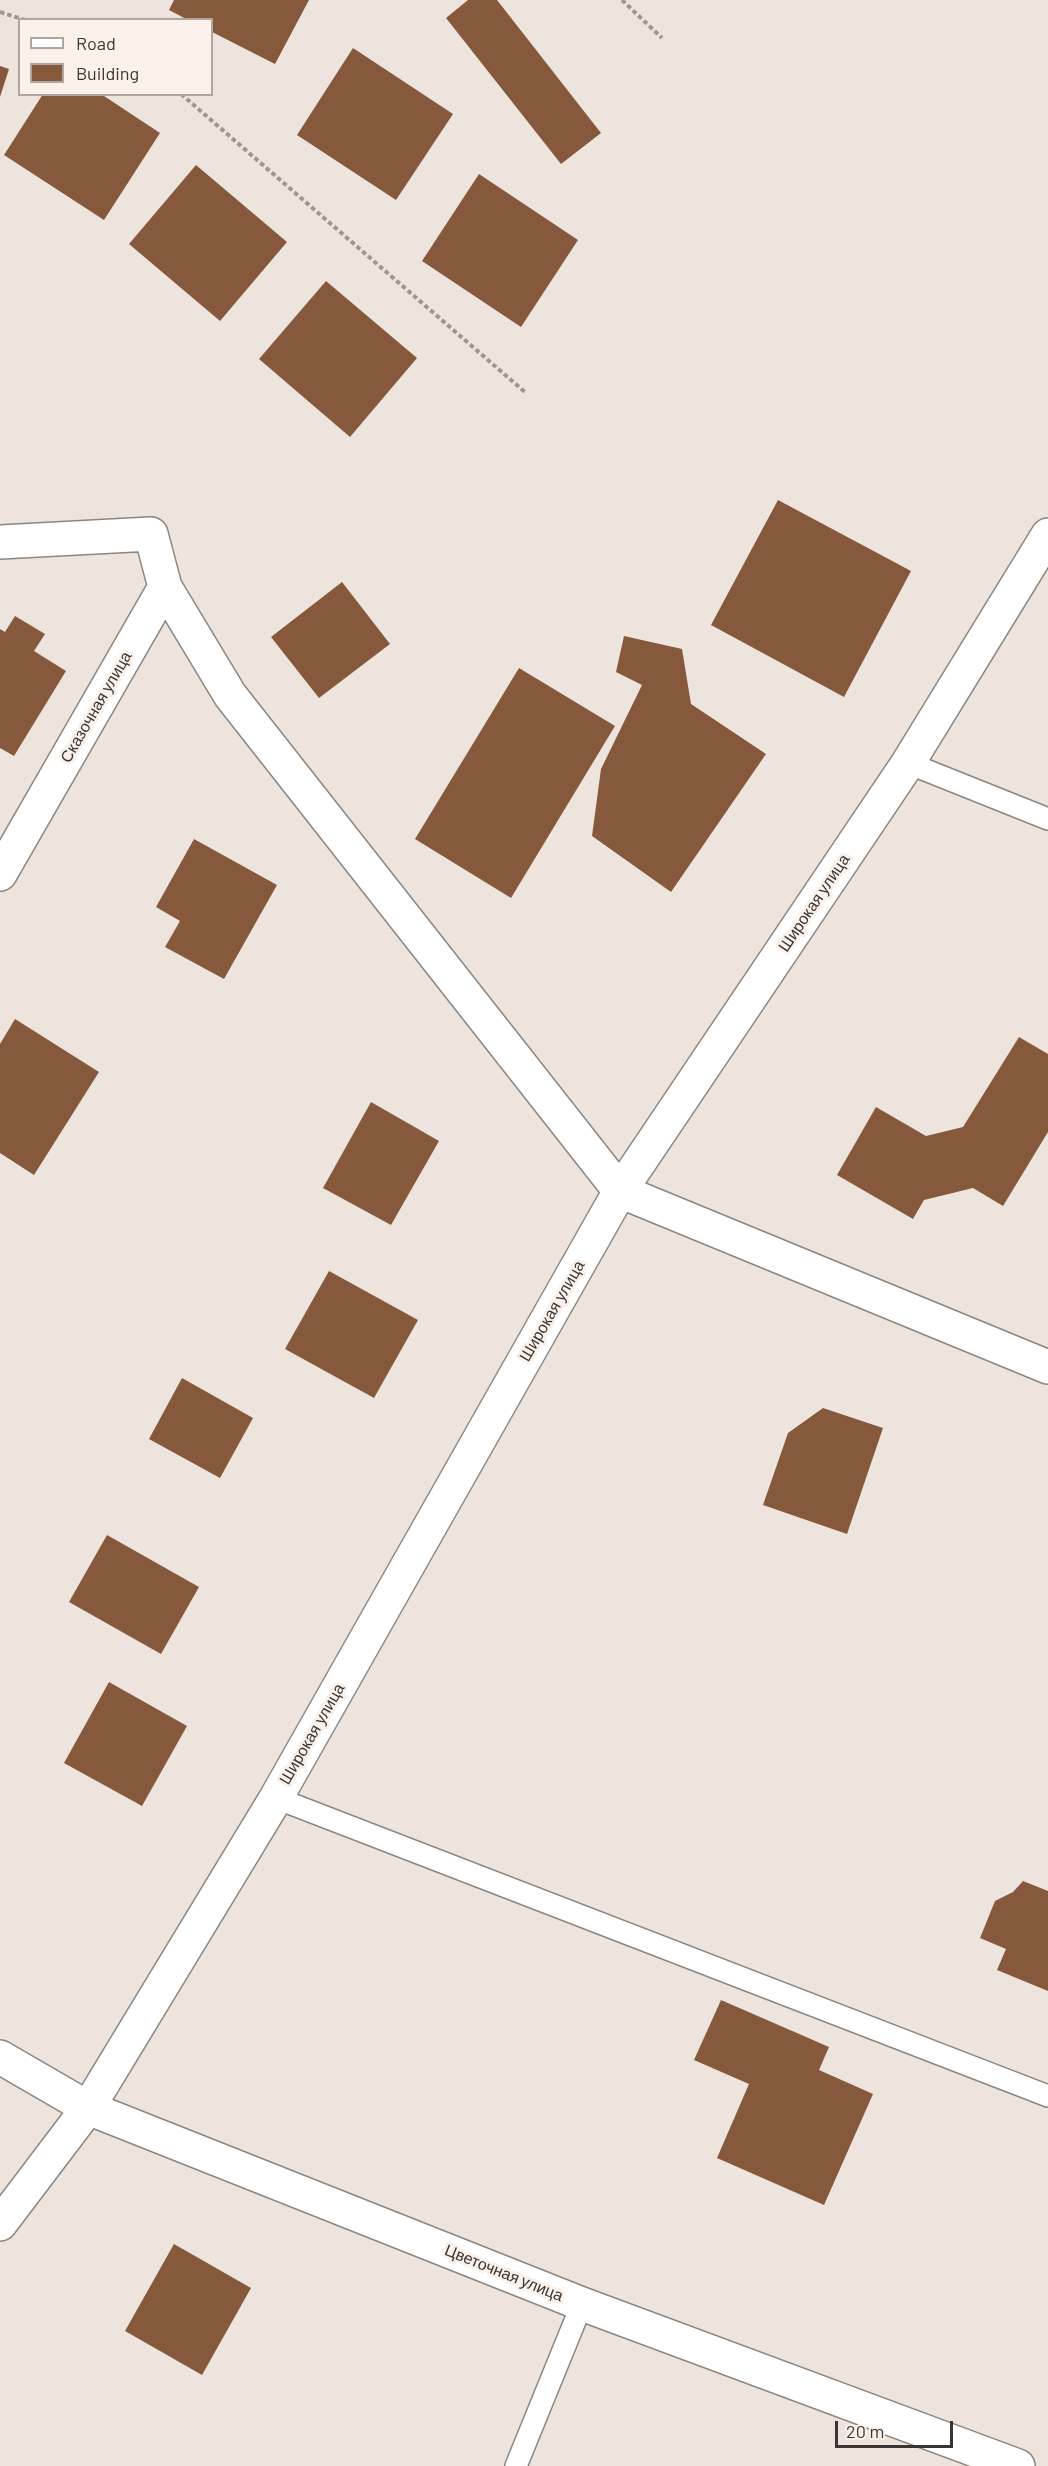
<!DOCTYPE html>
<html>
<head>
<meta charset="utf-8">
<style>
	body { margin:0 }
	#map { position:relative; width:1048px; height:2466px; overflow:hidden; background:#eee4de; font-family:Barlow,sans-serif }
	canvas { display:block }
	.legend { position:absolute; left:18px; top:18px; width:195px; height:78px; box-sizing:border-box; background:#fbf1eb; border:2px solid #ada6a1; margin:0; padding:8px 10px; list-style:none; font-size:18px; color:#393533 }
	.legend li { display:flex; align-items:center; gap:12px; height:30px }
	.legend b { width:30px; border:2px solid #ada6a1 }
	.scale { position:absolute; left:835px; top:2421px; width:118px; height:27px; box-sizing:border-box; border:3px solid #393533; border-top:0; padding-left:8px; font-size:18px; line-height:21px; white-space:nowrap; color:#393533; -webkit-text-stroke:4px #fbf1eb; paint-order:stroke }
</style>
</head>
<body>
<div id="map">
<canvas width="1048" height="2466"></canvas>
<ul class="legend">
<li><b style="height:8px;background:#fff"></b>Road</li>
<li><b style="height:16px;background:#87593c"></b>Building</li>
</ul>
<div class="scale">20 m</div>
</div>
<script>
const c = document.querySelector('canvas').getContext('2d');
c.lineJoin = 'round';
function paint(path, color) { c.fillStyle = color; c.fill(path, 'evenodd'); }
const shape = rows => new Path2D(rows.map(r => 'M' + r).join(''));
function stroke(path, color, width, dash) { c.strokeStyle = color; c.lineWidth = width; c.lineCap = dash ? 'butt' : 'round'; c.setLineDash(dash || []); c.stroke(path); }
function drawText(font, color, halo, rows, align = 'center') {
  c.font = font + ' Barlow,sans-serif'; c.lineWidth = 6; c.setLineDash([]); c.textBaseline = 'middle'; c.strokeStyle = halo; c.fillStyle = color; for (const [text, x, y, turn = 0] of rows) {
    c.save(); c.translate(x, y); c.rotate((+turn || 0) * Math.PI / 180); c.textAlign = isNaN(turn) ? turn : align; if (halo) c.strokeText(text, 0, 0); c.fillText(text, 0, 0); c.restore();
  }
}
paint(shape([
	[174,0,309,0,275,64,212,32,212,20,188,20,169,10],
	[468,0,497,0,601,133,561,164,446,18],
	[353,48,453,114,396,200,297,135],
	[0,66,9,69,0,97],
	[43,94,101,94,160,133,104,220,4,155],
	[196,165,287,242,220,321,129,244],
	[479,174,578,240,521,327,422,261],
	[326,281,417,358,350,437,259,359],
	[778,500,911,571,844,697,711,625],
	[342,582,390,644,319,698,271,637],
	[15,616,45,634,34,651,66,671,14,756,0,748,0,629,5,632],
	[624,636,682,649,691,704,766,754,671,892,592,836,601,769,642,685,616,672],
	[519,668,615,726,511,898,415,839],
	[194,839,277,885,224,979,165,947,180,921,156,907],
	[15,1019,99,1072,34,1175,0,1153,0,1044],
	[1019,1037,1048,1054,1048,1132,1003,1206,973,1188,924,1200,913,1219,837,1175,876,1107,926,1136,963,1127],
	[371,1102,439,1141,391,1225,323,1188],
	[329,1271,418,1320,374,1398,285,1349],
	[182,1378,253,1418,220,1478,149,1439],
	[823,1408,883,1428,847,1534,763,1505,788,1433],
	[107,1535,199,1587,161,1654,69,1602],
	[109,1682,187,1726,142,1806,64,1763],
	[1023,1881,1048,1891,1048,1991,997,1970,1006,1949,980,1938,995,1901,1013,1892],
	[721,2000,829,2047,819,2070,873,2094,824,2205,717,2158,749,2084,694,2060],
	[174,2244,251,2288,202,2375,125,2331]
]), '#87593c');
const service = shape([
	[908,763,1048,819],
	[276,1798,1048,2096],
	[516,2466,582,2304]
]);
const minor = shape([
	[0,542,151,534,165,587,0,874],
	[165,587,230,695,620,1191,1048,1367],
	[0,2224,88,2108,276,1798,620,1191,908,763,1048,535]
]);
const tertiary = shape([
	[0,2057,88,2108,582,2304,1018,2466]
]);
stroke(service, '#8e857f', 24);
stroke(minor, '#8e857f', 36);
stroke(tertiary, '#8e857f', 36);
stroke(shape([
	[622,0,662,38],
	[0,12,25,20],
	[181,94,526,393]
]), '#9e9692', 4, [4.5, 3]);
stroke(service, '#fff', 21);
stroke(minor, '#fff', 33);
stroke(tertiary, '#fff', 33);
drawText('16px', '#393533', '#fbf1eb', [
	["Сказочная улица",96,707,-60],
	["Широкая улица",814,903,-56],
	["Широкая улица",552,1311,-60],
	["Широкая улица",312,1734,-60],
	["Цветочная улица",504,2273,22]
]);
</script>
</body>
</html>
